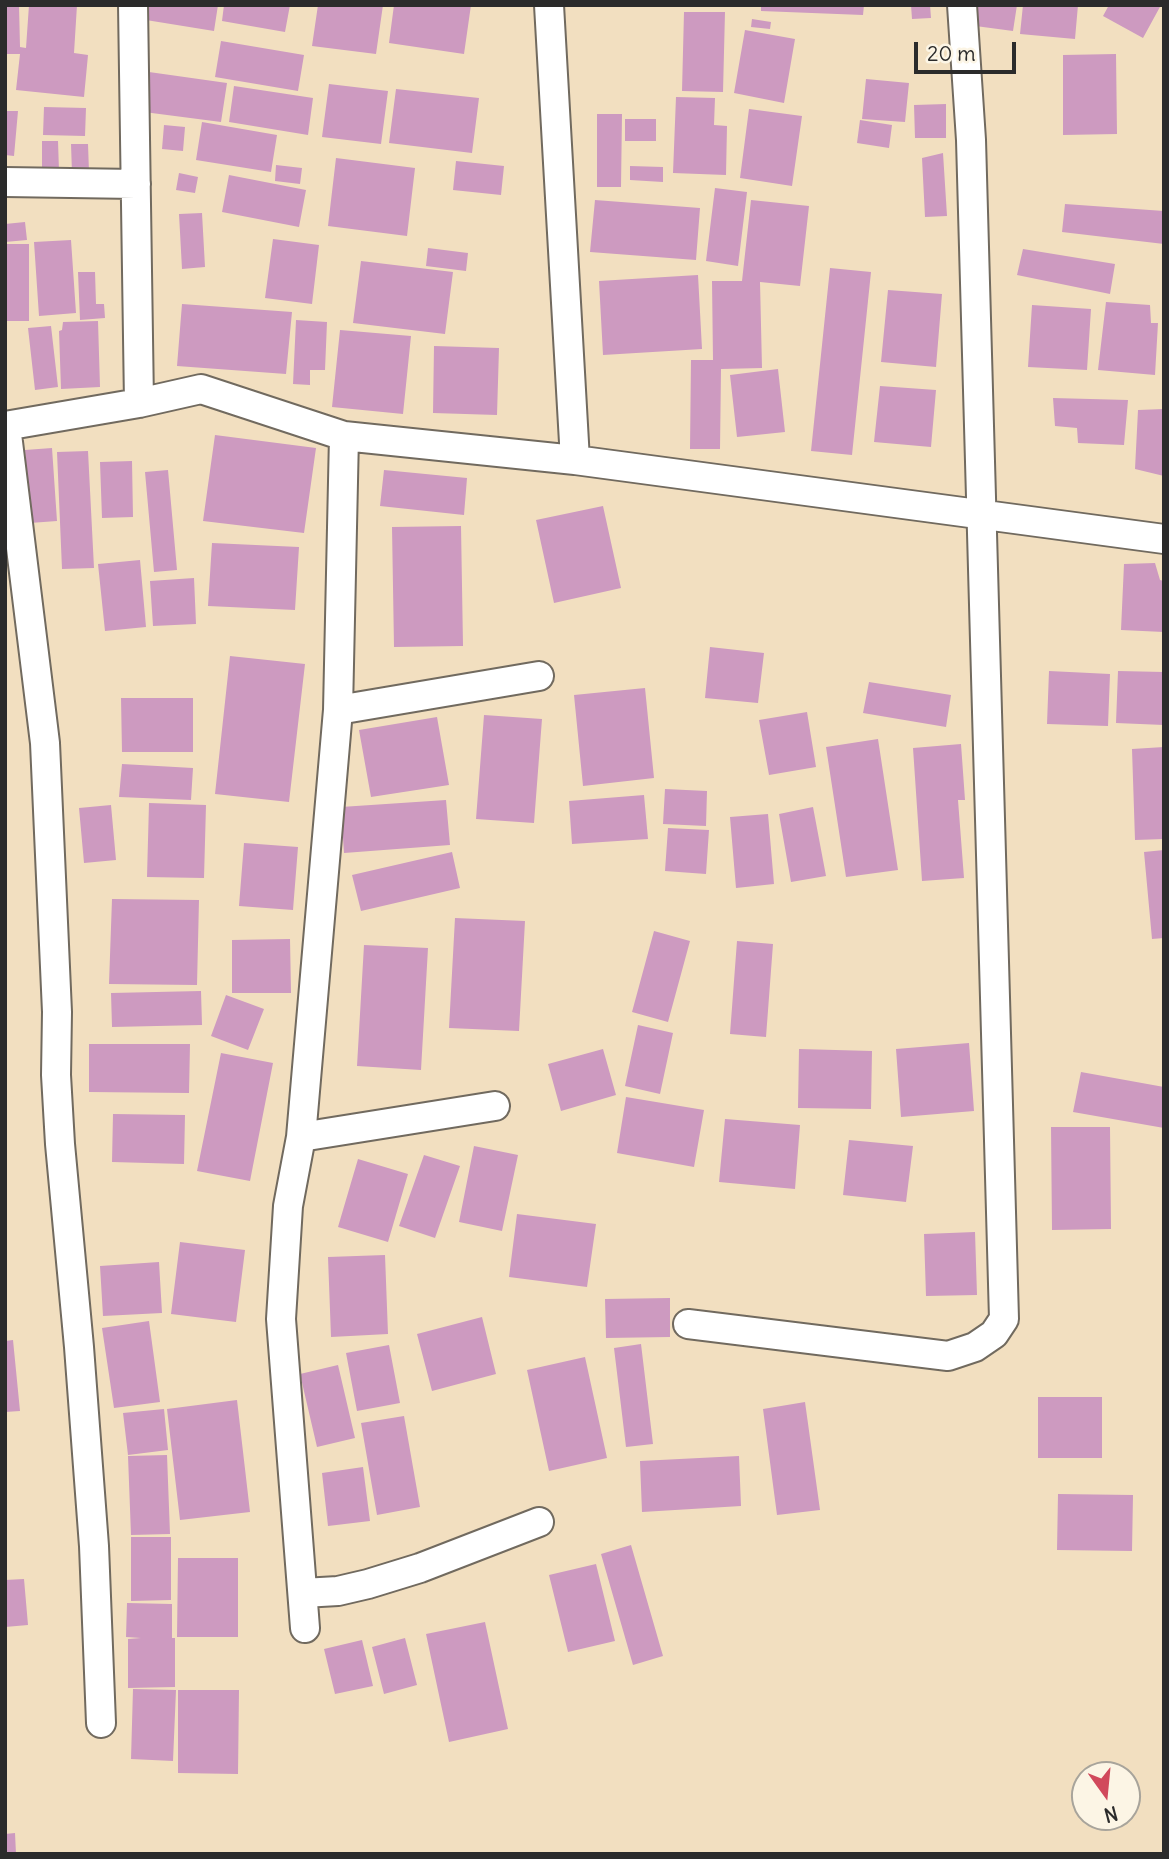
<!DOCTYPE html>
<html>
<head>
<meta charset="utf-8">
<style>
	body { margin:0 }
	#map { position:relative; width:1169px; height:1859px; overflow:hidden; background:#f2dfc0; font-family:Delius,sans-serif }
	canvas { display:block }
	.frame { position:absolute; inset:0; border:7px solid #2b2b2b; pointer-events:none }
	.north { position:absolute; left:1071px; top:1761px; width:70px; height:70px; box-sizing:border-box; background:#fcf5e5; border:2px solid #a8a49b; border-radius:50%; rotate:165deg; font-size:19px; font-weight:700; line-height:28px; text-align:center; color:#2b2b2b }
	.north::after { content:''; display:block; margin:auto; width:24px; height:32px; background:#d1495b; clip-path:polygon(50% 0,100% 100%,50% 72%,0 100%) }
	.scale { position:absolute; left:914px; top:42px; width:102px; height:32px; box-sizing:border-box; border:4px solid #2b2b2b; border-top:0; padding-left:9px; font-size:21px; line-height:24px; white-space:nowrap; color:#2b2b2b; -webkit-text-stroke:5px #fcf5e5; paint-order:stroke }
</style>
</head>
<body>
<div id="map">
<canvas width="1169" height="1859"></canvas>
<div class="frame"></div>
<div class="north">N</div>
<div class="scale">20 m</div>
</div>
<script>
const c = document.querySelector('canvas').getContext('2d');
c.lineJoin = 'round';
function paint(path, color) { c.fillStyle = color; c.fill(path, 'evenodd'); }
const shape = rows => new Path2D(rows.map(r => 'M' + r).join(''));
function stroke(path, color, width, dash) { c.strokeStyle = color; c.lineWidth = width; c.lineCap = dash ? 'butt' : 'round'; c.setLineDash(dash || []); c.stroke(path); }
paint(shape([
	[5,5,19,5,20,47,26,48,29,5,77,5,74,53,88,55,84,97,16,90,20,54,5,54],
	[148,5,218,5,214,31,146,20],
	[224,5,290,5,285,32,222,21],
	[318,5,383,5,376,54,312,46],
	[394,5,471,5,464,54,389,43],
	[761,5,864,5,863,15,761,11],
	[911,5,930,5,931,18,912,19],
	[971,5,1017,5,1013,31,968,25],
	[1023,5,1078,5,1075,39,1020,34],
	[1109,5,1161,5,1143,38,1103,16],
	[684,12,725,12,723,92,682,91],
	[752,19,771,22,770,29,751,27],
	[745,30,795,39,784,103,734,93],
	[221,41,304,55,298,91,215,77],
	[1116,54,1117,134,1063,135,1063,55],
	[149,72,227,83,221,122,144,112],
	[866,79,909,83,905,122,862,119],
	[329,84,388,91,381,144,322,137],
	[234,86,313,98,308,135,229,122],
	[396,89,479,98,472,153,389,143],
	[676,97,715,98,714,125,727,126,726,175,673,173],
	[946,104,946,138,915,138,914,105],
	[44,107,86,108,85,136,43,135],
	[749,109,802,116,792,186,740,178],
	[5,111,18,111,14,156,5,155],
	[597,114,622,114,621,187,597,187],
	[625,119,656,119,656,141,625,141],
	[860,120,892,125,889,148,857,143],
	[202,122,277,135,271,172,196,160],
	[164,125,185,127,183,151,162,149],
	[42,141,58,141,59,171,42,171],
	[71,144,88,144,89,172,72,173],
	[943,153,947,216,925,217,922,158],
	[336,158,415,168,407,236,328,226],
	[456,161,504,166,501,195,453,190],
	[276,165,302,168,300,184,275,181],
	[630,166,663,167,663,182,630,180],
	[179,173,198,177,195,193,176,190],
	[229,175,306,190,299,227,222,212],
	[715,188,747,192,738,266,706,261],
	[595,200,700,208,696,260,590,252],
	[751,200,809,206,800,286,760,282,762,368,721,369,720,449,690,449,691,360,713,360,712,281,742,281],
	[1065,204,1164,211,1164,244,1062,232],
	[202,213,205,267,182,269,179,214],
	[25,222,27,240,5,242,5,224],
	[273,239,319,245,312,304,265,298],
	[71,240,76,313,39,316,34,242],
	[6,244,29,244,29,321,6,321],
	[428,248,468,253,466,271,426,266],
	[1023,249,1115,264,1110,294,1017,275],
	[361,261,453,272,445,334,353,323],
	[830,268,871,272,852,455,811,451],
	[78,272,95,272,96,304,104,304,105,318,80,320],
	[698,275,702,349,603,355,599,281],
	[888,290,942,294,936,367,881,362],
	[1106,302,1150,305,1151,323,1158,323,1155,375,1098,370],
	[182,304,292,312,286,374,177,366],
	[1032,305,1091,309,1087,370,1028,367],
	[296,320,327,322,325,370,310,370,310,385,293,384],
	[98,321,100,387,61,389,59,331,62,330,63,322],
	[51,326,58,387,35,390,28,328],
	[340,330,411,336,403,414,332,407],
	[434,346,499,348,497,415,433,413],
	[778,369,785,432,737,437,730,375],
	[880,386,936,390,931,447,874,442],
	[1053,398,1128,400,1124,445,1078,443,1077,428,1055,426],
	[1164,409,1164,476,1135,469,1138,410],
	[215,435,316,448,304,533,203,521],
	[52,448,57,521,30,523,25,450],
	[88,451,94,568,62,569,57,452],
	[132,461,133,517,102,518,100,462],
	[168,470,177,570,154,572,145,472],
	[384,470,467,478,464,515,380,506],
	[603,506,621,588,554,603,536,520],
	[461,526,463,646,394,647,392,527],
	[212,543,299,547,295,610,208,606],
	[140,560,146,627,105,631,98,564],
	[1155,563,1160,580,1164,581,1164,632,1121,630,1124,564],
	[194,578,196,624,153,626,150,581],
	[710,647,764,653,758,703,705,698],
	[230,656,305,664,289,802,215,794],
	[1049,671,1110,674,1108,726,1047,724],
	[1118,671,1164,672,1164,725,1116,723],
	[869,682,951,695,946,727,863,713],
	[645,688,654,778,583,786,574,695],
	[121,698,193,698,193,752,122,752],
	[807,712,816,767,769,775,759,720],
	[484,715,542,719,534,823,476,819],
	[437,717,449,785,371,797,359,730],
	[878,739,898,870,846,877,826,747],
	[961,744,965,800,958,800,964,878,922,881,913,748],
	[1164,747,1164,839,1135,840,1132,749],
	[122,764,193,768,191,800,119,797],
	[665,789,707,791,706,826,663,824],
	[644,795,648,839,572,844,569,801],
	[446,800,450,845,344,853,341,807],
	[149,803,206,805,204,878,147,877],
	[111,805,116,860,84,863,79,808],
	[813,807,826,876,791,882,779,814],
	[768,814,774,884,736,888,730,817],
	[668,828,709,830,706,874,665,871],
	[244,843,298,847,293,910,239,906],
	[1164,850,1164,938,1152,939,1144,852],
	[452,852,460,888,361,911,352,875],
	[112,899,199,900,197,985,109,984],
	[455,918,525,921,519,1031,449,1028],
	[654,931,690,941,668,1022,632,1012],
	[290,939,291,993,232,993,232,940],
	[737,941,773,944,766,1037,730,1034],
	[364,945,428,948,421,1070,357,1066],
	[201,991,202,1025,112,1027,111,993],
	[226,995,264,1009,248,1050,211,1036],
	[638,1025,673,1033,660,1094,625,1086],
	[969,1043,974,1111,901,1117,896,1049],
	[89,1044,190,1044,189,1093,89,1092],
	[603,1049,616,1095,561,1111,548,1064],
	[799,1049,872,1051,871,1109,798,1108],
	[221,1053,273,1063,250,1181,197,1171],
	[1081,1072,1164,1087,1164,1128,1073,1112],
	[626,1097,704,1110,694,1167,617,1153],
	[113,1114,185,1115,184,1164,112,1162],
	[725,1119,800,1125,795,1189,719,1182],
	[1051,1127,1110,1127,1111,1229,1052,1230],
	[849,1140,913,1146,906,1202,843,1195],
	[474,1146,518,1155,502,1231,459,1222],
	[424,1155,460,1166,435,1238,399,1226],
	[358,1159,408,1174,388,1242,338,1227],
	[517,1214,596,1224,587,1287,509,1277],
	[975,1232,977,1295,926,1296,924,1234],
	[180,1242,245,1250,236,1322,171,1314],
	[385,1255,388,1334,331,1337,328,1257],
	[159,1262,162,1313,103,1316,100,1266],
	[670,1298,670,1337,606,1338,605,1299],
	[482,1317,496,1374,432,1391,417,1334],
	[149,1321,160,1402,114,1408,102,1328],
	[13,1340,20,1411,5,1412,5,1341],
	[641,1344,653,1444,626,1447,614,1348],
	[389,1345,400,1403,357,1411,346,1353],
	[585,1357,607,1458,549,1471,527,1370],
	[338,1365,355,1438,317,1447,300,1374],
	[1038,1397,1102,1397,1102,1458,1038,1458],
	[237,1400,250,1512,180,1520,167,1409],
	[805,1402,820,1510,777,1515,763,1409],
	[164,1409,168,1450,128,1455,123,1413],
	[404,1416,420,1507,377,1515,361,1423],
	[167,1455,170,1534,131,1535,128,1456],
	[739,1456,741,1506,642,1512,640,1461],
	[363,1467,370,1521,328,1526,322,1473],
	[1058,1494,1133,1495,1132,1551,1057,1550],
	[131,1537,171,1537,171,1600,131,1601],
	[631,1545,663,1656,633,1665,601,1554],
	[178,1558,238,1558,238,1637,177,1637],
	[596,1564,615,1641,568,1652,549,1575],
	[24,1579,28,1625,5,1627,5,1580],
	[127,1603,172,1604,172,1638,175,1638,175,1687,128,1688,128,1639,141,1638,126,1637],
	[485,1622,508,1729,449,1742,426,1634],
	[405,1638,417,1685,384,1694,372,1647],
	[362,1640,373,1686,335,1694,324,1649],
	[133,1689,176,1690,173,1761,131,1759],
	[178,1690,239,1690,238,1774,178,1773],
	[15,1833,16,1854,5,1854,5,1834]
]), '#cd9ac0');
const street = shape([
	[133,5,139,403],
	[549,5,575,460],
	[5,182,136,184],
	[5,426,139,403,201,389,344,436,575,460,1164,539],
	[6,426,45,743,57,1012,56,1075,60,1144,79,1347,94,1546,101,1723],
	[338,710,539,676],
	[301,1137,495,1106],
	[688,1324,948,1356,975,1347,994,1334,1004,1319,971,140,962,5],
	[303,1593,338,1591,368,1584,420,1568,539,1522],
	[305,1628,281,1319,288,1206,301,1137,338,710,344,436]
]);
stroke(street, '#716a5f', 32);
stroke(street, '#fff', 28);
</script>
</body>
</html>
